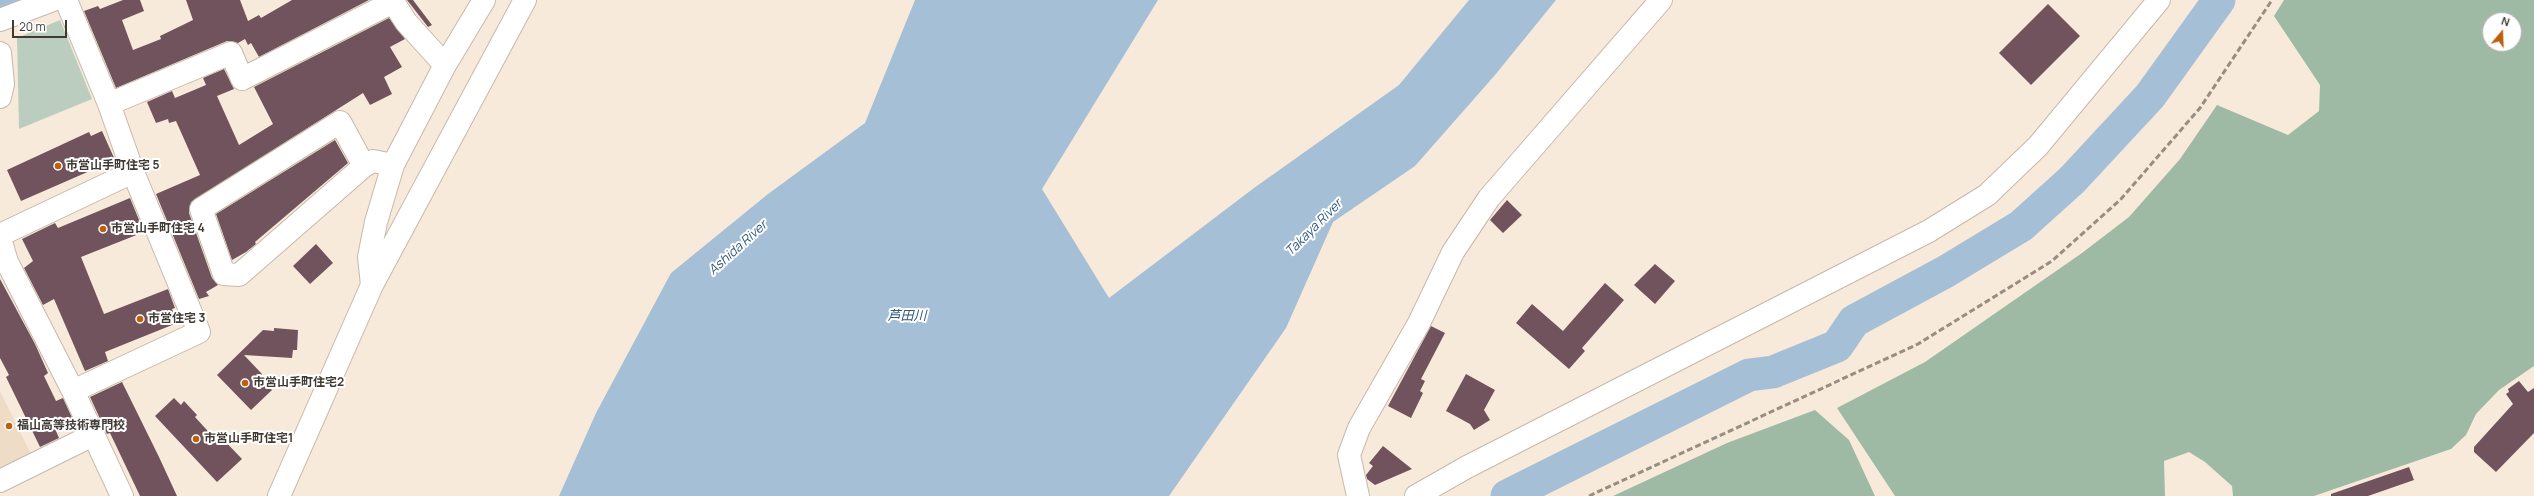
<!DOCTYPE html>
<html>
<head>
<meta charset="utf-8">
<style>
	body { margin:0 }
	#map { position:relative; width:2534px; height:496px; overflow:hidden; background:#f8eada; font-family:Manrope,sans-serif }
	canvas { display:block }
	.north { position:absolute; left:2482px; top:12px; width:40px; height:40px; box-sizing:border-box; background:#fff; border:1px solid #b3b0ae; border-radius:50%; rotate:19deg; font-size:11px; font-weight:700; line-height:16px; text-align:center; color:#403a34 }
	.north::after { content:''; display:block; margin:auto; width:14px; height:18px; background:#bc600d; clip-path:polygon(50% 0,100% 100%,50% 72%,0 100%) }
	.scale { position:absolute; left:12px; top:20px; width:55px; height:18px; box-sizing:border-box; border:2px solid #403a34; border-top:0; padding-left:5px; font-size:12px; line-height:14px; white-space:nowrap; color:#403a34; -webkit-text-stroke:3px #fff; paint-order:stroke }
</style>
</head>
<body>
<div id="map">
<canvas width="2534" height="496"></canvas>
<div class="north">N</div>
<div class="scale">20 m</div>
</div>
<script>
const c = document.querySelector('canvas').getContext('2d');
c.lineJoin = 'round';
function paint(path, color) { c.fillStyle = color; c.fill(path, 'evenodd'); }
const shape = rows => new Path2D(rows.map(r => 'M' + r).join(''));
function stroke(path, color, width, dash) { c.strokeStyle = color; c.lineWidth = width; c.lineCap = dash ? 'butt' : 'round'; c.setLineDash(dash || []); c.stroke(path); }
function drawText(font, color, halo, rows, align = 'center') {
  c.font = font + ' Manrope,"Noto Sans JP",sans-serif'; c.lineWidth = 4; c.setLineDash([]); c.textBaseline = 'middle'; c.strokeStyle = halo; c.fillStyle = color; for (const [text, x, y, turn = 0] of rows) {
    c.save(); c.translate(x, y); c.rotate((+turn || 0) * Math.PI / 180); c.textAlign = isNaN(turn) ? turn : align; if (halo) c.strokeText(text, 0, 0); c.fillText(text, 0, 0); c.restore();
  }
}
paint(shape([
	[0,391,34,460,0,476]
]), '#efdcc6');
paint(shape([
	[60,20,92,99,19,129,17,38]
]), '#bbcdbf');
paint(shape([
	[2284,0,2534,0,2534,366,2499,390,2476,414,2466,435,2451,449,2314,496,2233,496,2232,486,2205,462,2189,452,2164,461,2165,496,1895,496,1837,408,1925,362,2082,253,2129,217,2180,159,2217,105,2288,135,2319,111,2320,85,2274,16],
	[2490,20,2514,20,2514,44,2490,44],
	[1815,410,1849,440,1875,496,1613,496,1727,443]
]), '#9fbaa4');
paint(shape([
	[915,0,1158,0,1042,189,1109,298,1254,188,1399,85,1469,0,1556,0,1495,75,1415,166,1333,222,1286,328,1169,496,559,496,596,413,671,273,768,194,865,123]
]), '#a5bfd6');
stroke(shape([
	[12,2,17,0],
	[1507,496,1749,375,1773,372,1837,346,1854,321,1945,272,2021,226,2072,180,2150,96,2219,0]
]), '#a5bfd6', 33);
paint(shape([
	[123,0,140,0,144,11,122,20,133,50,161,39,160,36,193,20,186,0,240,0,248,21,259,15,261,18,292,0,369,0,259,57,251,43,248,45,245,39,238,43,227,41,116,88,84,11,98,6,100,9],
	[407,0,413,0,432,25,428,27],
	[2048,4,2080,36,2031,85,1999,53],
	[389,18,405,39,390,47,402,67,384,77,392,94,370,105,363,93,191,202,189,213,212,278,218,285,206,292,209,296,199,299,156,194,200,175,176,121,169,123,168,119,156,123,147,102,172,91,175,98,206,85,203,78,224,69,234,89,217,96,239,145,273,124,254,87],
	[102,131,115,160,21,201,7,170,89,132,91,136],
	[335,140,348,163,255,242,256,244,246,252,232,260,216,214],
	[130,198,144,232,81,257,104,314,168,289,175,308,172,309,177,323,105,352,108,361,85,371,54,299,43,305,24,268,33,261,22,239,55,223,58,228],
	[1507,200,1522,215,1503,233,1490,220],
	[316,244,333,263,310,284,293,266],
	[1655,264,1675,281,1655,304,1634,285],
	[0,279,35,344,48,373,44,376,56,401,63,398,74,422,56,431,59,438,40,447,6,377,9,375,0,358],
	[1605,283,1624,300,1582,348,1585,351,1569,369,1516,323,1532,304,1563,331],
	[1431,326,1445,333,1421,379,1425,381,1420,391,1423,393,1411,418,1388,406],
	[274,328,298,330,297,350,293,350,292,358,244,355,262,374,259,377,272,390,251,410,217,375,263,330,274,331],
	[1466,374,1495,390,1484,410,1490,420,1474,430,1470,424,1446,411],
	[2519,381,2528,392,2534,388,2534,433,2496,472,2474,452,2474,447,2513,404,2506,394,2509,392,2508,389],
	[122,382,159,457,177,496,140,496,110,433,107,434,90,397],
	[174,398,181,405,184,401,197,415,195,417,217,441,221,437,242,459,217,482,155,416],
	[1383,446,1412,469,1375,485,1367,479,1366,475,1373,466,1369,463],
	[2409,467,2414,480,2368,496,2331,496,2331,494]
]), '#71535d');
const minor = shape([
	[66,0,109,104,133,172,199,332,73,391],
	[392,0,406,22,445,65],
	[0,53,3,84,0,97],
	[109,104,231,53,242,79,393,2],
	[364,166,340,122,201,209,224,274,239,275,364,166,373,161,393,165],
	[0,235,133,172],
	[0,238,7,262,73,391,122,496],
	[372,285,369,257,376,222,393,165,445,65,484,0],
	[0,481,93,435],
	[279,496,372,285,525,0],
	[1358,496,1349,455,1359,428,1419,323,1453,252,1489,198,1661,0],
	[1416,496,1467,467,1929,231,1987,195,2038,146,2159,0]
]);
const major = shape([
	[0,20,53,0]
]);
stroke(minor, '#c6b9aa', 24);
stroke(major, '#c6b9aa', 24);
stroke(minor, '#fff', 22);
stroke(major, '#fff', 22);
stroke(shape([
	[1589,496,1918,344,2052,261,2121,199,2200,108,2272,0]
]), '#978d82', 3, [6, 3]);
for (const [x, y, r, color] of [
	[58,166,4,"#bc600d"],
	[103,229,4,"#bc600d"],
	[140,319,4,"#bc600d"],
	[245,383,4,"#bc600d"],
	[9,426,4,"#bc600d"],
	[196,439,4,"#bc600d"]
]) { const dot = new Path2D(); dot.arc(x, y, r, 0, 2 * Math.PI); c.fillStyle = color; c.fill(dot); stroke(dot, '#fff', 1.5); }
drawText('bold 12px', '#403a34', '#fff', [
	["市営山手町住宅 5",66,166],
	["市営山手町住宅 4",111,229],
	["市営住宅 3",148,319],
	["市営山手町住宅2",253,383],
	["福山高等技術専門校",17,426],
	["市営山手町住宅1",204,439]
], 'left');
drawText('italic 13px', '#31597c', '#fff', [
	["Takaya River",1314,228,-45],
	["Ashida River",738,248,-42],
	["芦田川",907,316]
]);
</script>
</body>
</html>
